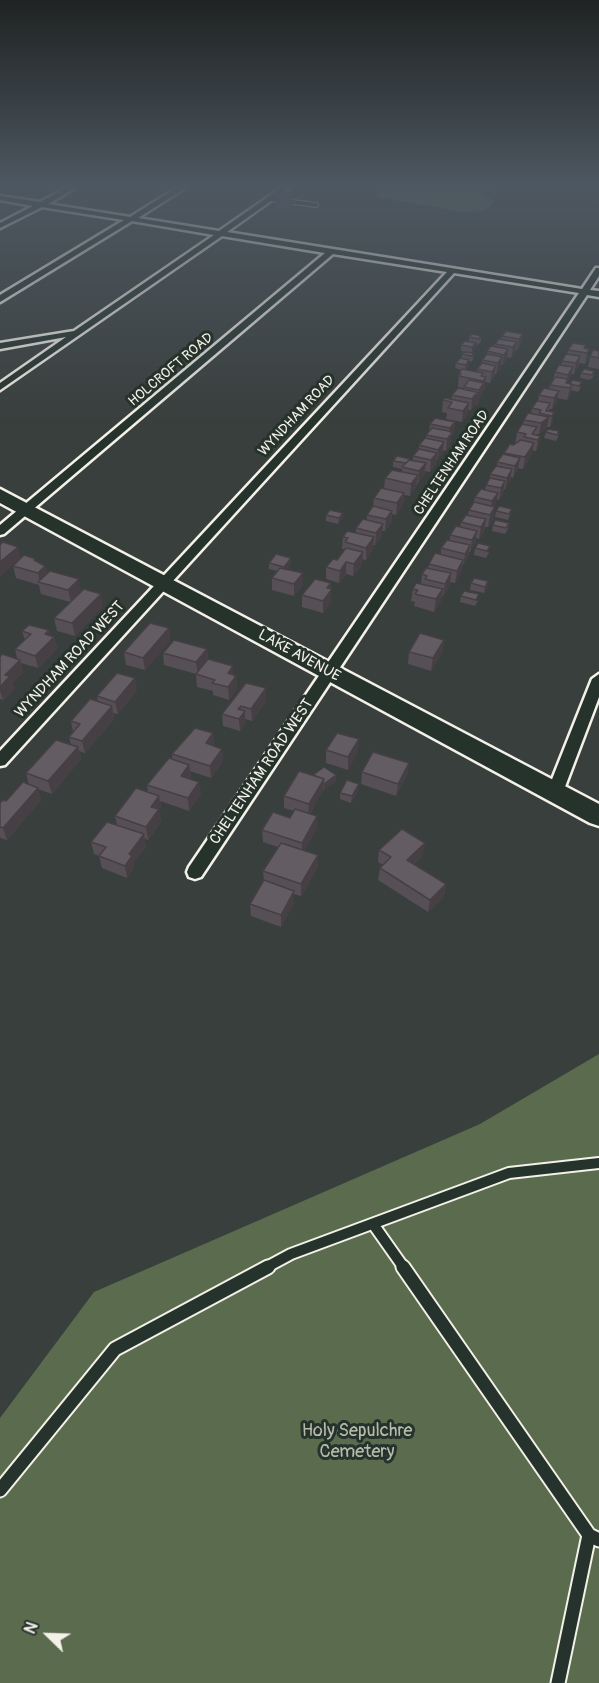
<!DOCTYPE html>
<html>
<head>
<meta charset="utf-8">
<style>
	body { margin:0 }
	#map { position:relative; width:599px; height:1683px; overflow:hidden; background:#393f3d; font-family:Pangolin,sans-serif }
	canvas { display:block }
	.north { position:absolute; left:18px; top:1605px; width:60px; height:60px; -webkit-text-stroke:4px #26332d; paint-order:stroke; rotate:293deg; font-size:16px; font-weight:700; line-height:24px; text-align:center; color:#f4f1e8 }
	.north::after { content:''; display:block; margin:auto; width:21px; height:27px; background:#f4f1e8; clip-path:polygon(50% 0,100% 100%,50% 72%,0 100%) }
</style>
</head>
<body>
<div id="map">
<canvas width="599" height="1683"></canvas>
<div class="north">N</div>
</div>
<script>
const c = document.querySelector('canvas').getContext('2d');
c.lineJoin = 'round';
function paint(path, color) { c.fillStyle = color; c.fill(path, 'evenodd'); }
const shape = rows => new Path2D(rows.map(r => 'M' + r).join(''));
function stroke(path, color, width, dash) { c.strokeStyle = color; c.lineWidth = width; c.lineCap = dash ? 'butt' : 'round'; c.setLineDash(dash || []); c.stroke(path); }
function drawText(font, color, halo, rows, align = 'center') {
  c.font = font + ' Pangolin,sans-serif'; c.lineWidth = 6; c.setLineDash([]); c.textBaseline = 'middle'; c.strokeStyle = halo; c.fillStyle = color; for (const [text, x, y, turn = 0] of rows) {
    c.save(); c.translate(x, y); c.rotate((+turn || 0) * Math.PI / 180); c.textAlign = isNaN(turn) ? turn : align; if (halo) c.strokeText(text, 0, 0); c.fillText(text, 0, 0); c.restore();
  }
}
paint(shape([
	[385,188,500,188,483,192,482,196,494,200,492,205,482,211,462,212,374,196],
	[599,1054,599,1683,0,1683,0,1418,94,1292,480,1124]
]), '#5b6c4e');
const serviceFar2 = shape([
	[271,199,316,205]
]);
const serviceFar1 = shape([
	[373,1224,404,1268],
	[265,1268,291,1254,509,1173,599,1163]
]);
const service = shape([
	[403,1267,589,1535,558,1683],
	[0,1490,115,1349,268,1267],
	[589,1535,599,1540]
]);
const minor = shape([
	[66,188,75,188,48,204,130,217,176,188,185,188,138,218,219,231,281,188,289,188,227,232,582,289,596,268,599,268,599,276,590,290,599,291,599,297,587,295,201,877,195,879,189,877,187,872,189,867,579,293,454,273,5,765,0,766,0,751,447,272,333,254,4,534,0,535,0,525,325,253,222,236,0,390,0,383,66,337,0,349,0,343,74,331,214,235,132,221,0,302,0,295,124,220,42,207,0,228,0,223,33,206,0,200,0,196,40,202,66,188],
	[599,674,599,697,563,792,561,796,555,798,549,796,547,792,592,679,599,674]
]);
const primary = shape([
	[0,489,599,804,599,826,590,823,0,503,0,489]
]);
stroke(serviceFar2, '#f4f1e8', 6);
stroke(serviceFar1, '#f4f1e8', 14);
stroke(service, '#f4f1e8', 17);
stroke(minor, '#f4f1e8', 5);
stroke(primary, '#f4f1e8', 5);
stroke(serviceFar2, '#26332d', 4);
stroke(serviceFar1, '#26332d', 10);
stroke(service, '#26332d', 13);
paint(minor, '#26332d');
paint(primary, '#26332d');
paint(shape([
	[293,193,293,207,288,210,276,209,276,196],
	[523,334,521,345,517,350,515,350,515,352,511,358,507,357,507,360,502,365,501,365,501,368,496,374,495,374,494,377,490,383,485,382,485,388,483,390,482,394,479,399,478,404,473,407,471,410,468,410,468,414,462,422,446,419,447,413,442,412,443,400,452,399,452,395,464,389,464,388,458,387,459,373,461,370,455,368,456,363,461,359,462,354,474,353,473,359,471,362,469,361,469,366,465,370,477,372,477,369,482,363,482,360,487,355,487,351,494,346,495,344,501,339,502,336],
	[481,336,481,341,478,345,476,344,475,348,472,353,461,351,461,345,469,342,469,337],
	[586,345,585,349,589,349,587,360,585,364,579,363,578,367,574,374,571,374,570,378,567,383,570,384,572,380,581,387,578,392,571,390,570,395,567,400,557,398,556,402,552,409,549,409,549,411,554,412,552,423,550,427,547,427,547,428,539,434,536,434,535,435,540,436,538,448,536,451,532,450,532,454,523,469,518,468,513,478,511,477,510,481,505,489,504,489,503,493,499,500,496,499,494,507,493,519,488,527,485,527,484,531,479,539,476,538,475,543,470,552,469,552,468,557,462,566,461,572,455,583,450,582,450,586,443,596,442,596,441,601,434,612,414,606,415,602,411,601,413,589,421,584,422,574,428,568,429,564,441,554,441,548,450,540,450,535,460,527,461,522,468,515,469,510,474,502,475,497,485,490,486,485,490,478,490,474,497,466,497,462,504,453,515,444,517,432,523,424,524,420,531,414,532,408,538,401,539,395,549,389,550,385,553,379,555,372,561,365,562,361,567,354,568,350],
	[599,351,599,369,588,367,590,356],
	[594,371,593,377,590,380,580,378,581,373],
	[455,422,454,433,451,436,450,445,446,451,443,450,442,454,436,461,436,464,430,472,425,471,424,475,418,483,417,483,416,487,410,496,404,495,403,505,396,515,392,514,391,523,385,531,382,531,382,536,375,545,373,545,373,549,366,560,362,559,362,565,353,576,346,574,339,583,326,579,326,567,337,560,344,551,344,549,342,549,343,537,356,533,356,528,367,520,367,515,373,507,374,498,384,489,385,478,402,472,402,469,393,467,393,461,413,460,413,456,419,449,419,445,426,438,426,435,429,431,430,424],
	[559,431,558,437,556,441,544,438,546,432],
	[512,509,510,515,508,520,495,517,496,511],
	[343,513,342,519,338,524,326,521,326,515],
	[509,523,508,529,505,534,492,531,493,525],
	[475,548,489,552,486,558,474,555],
	[291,558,291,564,287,569,303,573,303,585,294,596,272,590,272,578,277,571,269,569,269,563],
	[37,561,45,566,47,573,81,591,103,606,75,636,57,631,54,618,70,602,41,594,39,585,16,578,13,566],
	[488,581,487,587,484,593,470,590,471,583],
	[331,583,331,602,323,613,302,607,302,595],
	[461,596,478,601,475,606,460,602],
	[169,628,170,641,145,670,126,665,124,652],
	[49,630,50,635,54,637,57,649,38,668,21,663,23,672,12,683,14,689,3,700,0,699,0,657,17,659,15,649,25,640,22,631],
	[444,640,442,652,431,671,408,664,409,652],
	[207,649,208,659,236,676,237,688,229,700,213,695,213,691,197,687,196,674,164,665,163,653],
	[246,683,266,701,252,721,245,719,245,723,240,731,223,726,222,714],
	[137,690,118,714,113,713,114,719,85,753,79,751,81,759,52,794,38,789,41,800,7,840,0,838,0,803,6,801,29,785,26,773,71,745,69,737,73,732,71,721,98,702,97,696],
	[213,733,214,746,222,749,223,761,211,778,190,771,191,777,189,779,201,794,189,811,160,801,161,808,159,811,161,822,148,840,144,838,146,847,133,863,134,868,127,878,102,868,99,856,94,854,91,842,117,825,115,816,148,793,147,785,172,759,172,754],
	[326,750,358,751,348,770,326,763],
	[409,763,407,775,396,796,361,784,362,772],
	[313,775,336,775,336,781,324,790,323,789,310,814,317,828,304,851,318,855,318,867,301,896,294,894,294,903,281,927,251,916,250,904,264,881,263,871,278,847,263,842,262,830,290,818,294,811,284,808,284,796],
	[358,790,351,803,340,799,340,793],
	[379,850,423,855,414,864,446,884,444,896,428,912,378,880,380,868,383,865,378,862]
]), '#564f55');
paint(shape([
	[293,193,293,207,288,210,288,197],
	[523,334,521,345,517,350,519,339],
	[517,342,515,352,511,358,513,347],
	[476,343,475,348,472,353,472,347],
	[508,349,507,360,502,365,504,355],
	[589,349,587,360,585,364,587,353],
	[580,356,578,367,574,374,576,363],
	[502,357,501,368,496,374,498,363],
	[469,360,469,366,465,370,466,365],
	[496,366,494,377,490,383,492,372],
	[573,367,570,378,568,382,567,388,565,388,568,375],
	[486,377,485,388,483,390,482,394,479,399,478,404,473,407,471,410,472,399,475,395,479,393,479,390,483,385,483,381],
	[572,384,570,395,567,400,570,388],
	[559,391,556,402,552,409,554,398],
	[469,403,468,414,462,422,463,411],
	[554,412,552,423,550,427,552,416],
	[549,417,547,428,539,434,541,423],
	[455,422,454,433,451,436,450,445,446,451,447,439,449,437,450,428],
	[540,436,538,448,536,451,538,440],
	[444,442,442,454,437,461,438,450],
	[534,443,532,454,523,469,525,457],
	[437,453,436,464,430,472,431,460],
	[520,458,518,469,513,478,515,466],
	[426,463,424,475,418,483,419,471],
	[512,469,510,481,505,489,507,478],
	[418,475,416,487,410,496,411,484],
	[505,481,503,493,499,500,501,488],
	[404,493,403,505,396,515,397,503],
	[498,493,496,504,490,513,492,501],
	[495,507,493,519,488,527,490,515],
	[392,511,391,523,385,531,386,519],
	[343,513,342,519,338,524,339,518],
	[486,519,484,531,479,539,481,527],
	[383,524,382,536,375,545,376,533],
	[477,531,475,543,470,552,472,540],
	[374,537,373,549,366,560,366,548],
	[470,545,468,557,463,566,465,554],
	[18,547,21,559,0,577,0,562],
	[363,552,362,565,353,576,354,564],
	[291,558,291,564,284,573,284,567],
	[463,560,461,572,455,583,457,571],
	[346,562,346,574,339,583,340,571],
	[45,566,48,578,40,582,38,573],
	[303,573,303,585,294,596,294,584],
	[451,573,450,586,443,596,445,584],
	[79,579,81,592,71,602,68,590],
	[488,581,487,587,484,593,485,587],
	[331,583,331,602,323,613,323,601,327,588],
	[443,589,441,601,434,612,436,599],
	[101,594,103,606,75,636,72,623],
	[169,628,170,641,145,670,143,658],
	[49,630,51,640,54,637,57,649,38,668,35,656,45,634],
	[444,640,442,652,431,671,433,658],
	[207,649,208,662,198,675,196,662],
	[20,660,23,672,12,683,14,689,3,700,0,691,0,687,5,675],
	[233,666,234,679,228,673],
	[236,676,237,688,229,700,228,687],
	[135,678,137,690,118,714,115,702],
	[266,688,266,701,252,721,251,709],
	[112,706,114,719,85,753,82,741],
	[241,706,241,715,245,711,245,723,240,731,238,709],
	[213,733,214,745,207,756,206,743],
	[359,739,358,751,348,770,348,757],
	[78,747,81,759,52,794,48,781],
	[222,749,223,761,211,778,210,766],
	[409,763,407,775,396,796,398,784],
	[189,765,191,777,182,788,181,776],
	[336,775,336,781,324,790,324,784],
	[324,779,323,791,308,816,309,804],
	[199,782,201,794,189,811,188,798],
	[359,784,358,790,351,803,352,796],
	[38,788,41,800,7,840,3,828],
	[159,796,161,808,159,811,161,822,148,840,146,827,151,807],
	[317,816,317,828,302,855,302,843],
	[144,834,146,847,133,863,134,868,127,878,125,866,129,854],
	[425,843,423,855,406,872,407,860],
	[318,855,318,867,301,896,301,884],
	[446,884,444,896,428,912,430,900],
	[294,891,294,903,281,927,281,915]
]), '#464045');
const building = shape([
	[282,192,293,193,288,197,276,196,282,192],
	[506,331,523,334,519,339,502,336,506,331],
	[472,334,481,336,479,339,469,337,472,334],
	[499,339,517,342,513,347,495,344,499,339],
	[465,341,476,343,472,347,461,345,465,341],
	[573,343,586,345,584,348,589,349,587,353,568,350,573,343],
	[491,346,508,349,504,355,487,351,491,346],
	[593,350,599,351,599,358,590,356,593,350],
	[464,352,474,353,472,356,462,354,464,352],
	[487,354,502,357,498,363,482,360,487,354],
	[566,354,580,356,576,363,562,361,566,354],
	[460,358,469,360,466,365,456,363,460,358],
	[482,363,496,366,492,372,477,369,482,363],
	[559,365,573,367,568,375,555,372,559,365],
	[462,369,483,373,481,376,486,377,483,381,459,376,461,374,459,373,462,369],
	[584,369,594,371,592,375,581,373,584,369],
	[555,377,568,379,566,383,572,384,570,388,550,385,555,377],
	[469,380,484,383,479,390,464,387,469,380],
	[572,380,582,382,579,386,570,384,572,380],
	[458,388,480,393,475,395,472,399,452,395,458,388],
	[544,388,559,391,554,398,539,395,544,388],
	[445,398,469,403,463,411,448,408,452,402,443,400,445,398],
	[537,401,550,403,546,411,554,412,552,416,539,413,541,410,532,408,537,401],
	[528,413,549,417,541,423,524,420,528,413],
	[435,418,455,422,450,428,430,424,435,418],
	[522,424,537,427,532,434,540,436,538,440,524,437,526,434,517,432,522,424],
	[432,428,449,431,452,433,447,439,426,435,432,428],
	[548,429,559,431,557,435,546,432,548,429],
	[425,438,444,442,438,450,419,445,425,438],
	[521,440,534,443,525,457,504,453,510,444,513,445,521,440],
	[419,449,437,453,431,460,413,456,419,449],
	[503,454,520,458,515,466,497,462,503,454],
	[397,456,410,459,406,463,393,461,397,456],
	[409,460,426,463,419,471,402,467,409,460],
	[496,466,512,469,507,478,490,474,496,466],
	[392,470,418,475,411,484,385,478,392,470],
	[490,478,505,481,501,488,486,485,490,478],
	[381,488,404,493,397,503,374,498,381,488],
	[481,489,498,493,492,501,475,497,481,489],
	[474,502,495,507,490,515,469,510,474,502],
	[373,506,392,511,386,519,367,515,373,506],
	[499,506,512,509,509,514,496,511,499,506],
	[330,510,343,513,339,518,326,515,330,510],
	[466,515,486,519,481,527,461,522,466,515],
	[363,519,383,524,376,533,356,528,363,519],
	[495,520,509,523,506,528,493,525,495,520],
	[456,526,477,531,472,540,450,535,456,526],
	[347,531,374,537,366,548,345,542,348,538,343,537,347,531],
	[447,540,470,545,465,554,441,548,447,540],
	[3,542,18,547,0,562,0,545,3,542],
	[478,543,490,546,487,551,475,548,478,543],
	[346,548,363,552,354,564,346,562,340,571,326,567,333,559,337,560,346,548],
	[435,553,463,560,457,571,429,564,435,553],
	[276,554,291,558,284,567,269,563,276,554],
	[24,555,36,559,34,560,45,566,38,573,13,566,24,555],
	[280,568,303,573,294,584,272,578,280,568],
	[426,568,451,573,445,584,425,579,427,576,422,574,426,568],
	[50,571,79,579,68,590,38,582,50,571],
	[474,578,488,581,485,587,471,583,474,578],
	[315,579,331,583,327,588,332,589,323,601,302,595,315,579],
	[416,583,443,589,436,599,415,594,418,590,413,589,416,583],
	[84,589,101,594,72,623,54,618,84,589],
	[464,591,479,594,476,600,461,596,464,591],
	[150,623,169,628,143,658,124,652,150,623],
	[29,625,49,630,45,634,54,637,35,656,15,649,31,634,22,631,29,625],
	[420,633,444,640,433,658,409,652,420,633],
	[174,640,207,649,196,662,163,653,174,640],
	[2,654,20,660,5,675,10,676,0,687,0,657,2,654],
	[208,659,233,666,228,673,236,676,228,687,212,683,215,680,196,674,208,659],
	[117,673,135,678,115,702,97,696,117,673],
	[246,683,266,688,251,709,241,706,238,709,245,711,239,719,222,714,246,683],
	[90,699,112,706,82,741,69,737,80,724,71,721,90,699],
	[195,728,213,733,206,743,222,749,210,766,172,754,195,728],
	[337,733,359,739,348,757,326,750,337,733],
	[56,740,78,747,48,781,26,773,56,740],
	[373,752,409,763,398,784,362,772,373,752],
	[169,758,189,765,181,776,199,782,188,798,147,785,169,758],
	[324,767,336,775,324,784,323,783,324,779,313,775,324,767],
	[299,771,324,779,309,804,284,796,299,771],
	[347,780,359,784,352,796,340,793,347,780],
	[23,782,38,788,3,828,0,827,0,803,3,800,6,801,23,782],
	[136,788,159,796,151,807,159,809,146,827,115,816,136,788],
	[295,809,317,816,302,843,262,830,273,812,290,818,295,809],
	[107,822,144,834,129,854,132,856,125,866,99,856,106,847,91,842,107,822],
	[402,829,425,843,407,860,446,884,430,900,380,868,391,857,379,850,402,829],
	[281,843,318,855,301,884,263,871,281,843],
	[264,880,294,891,281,915,250,904,264,880]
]);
paint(building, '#645c63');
stroke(building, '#464045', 1.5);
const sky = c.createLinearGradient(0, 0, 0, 424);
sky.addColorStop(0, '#1f2322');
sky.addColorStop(0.44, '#4e5862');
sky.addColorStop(1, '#4e586200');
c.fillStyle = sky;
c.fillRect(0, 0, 599, 424);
drawText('14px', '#f4f1e8', '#26332d', [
	["HOLCROFT ROAD",171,370,-40],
	["WYNDHAM ROAD",297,416,-47],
	["CHELTENHAM ROAD",452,463,-56]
]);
drawText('15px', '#f4f1e8', '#26332d', [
	["LAKE AVENUE",299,656,29],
	["WYNDHAM ROAD WEST",70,660,-47],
	["CHELTENHAM ROAD WEST",262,772,-56]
]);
drawText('18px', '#b7bcaa', '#26332d', [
	["Holy Sepulchre",357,1431],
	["Cemetery",357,1452]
]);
</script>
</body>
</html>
